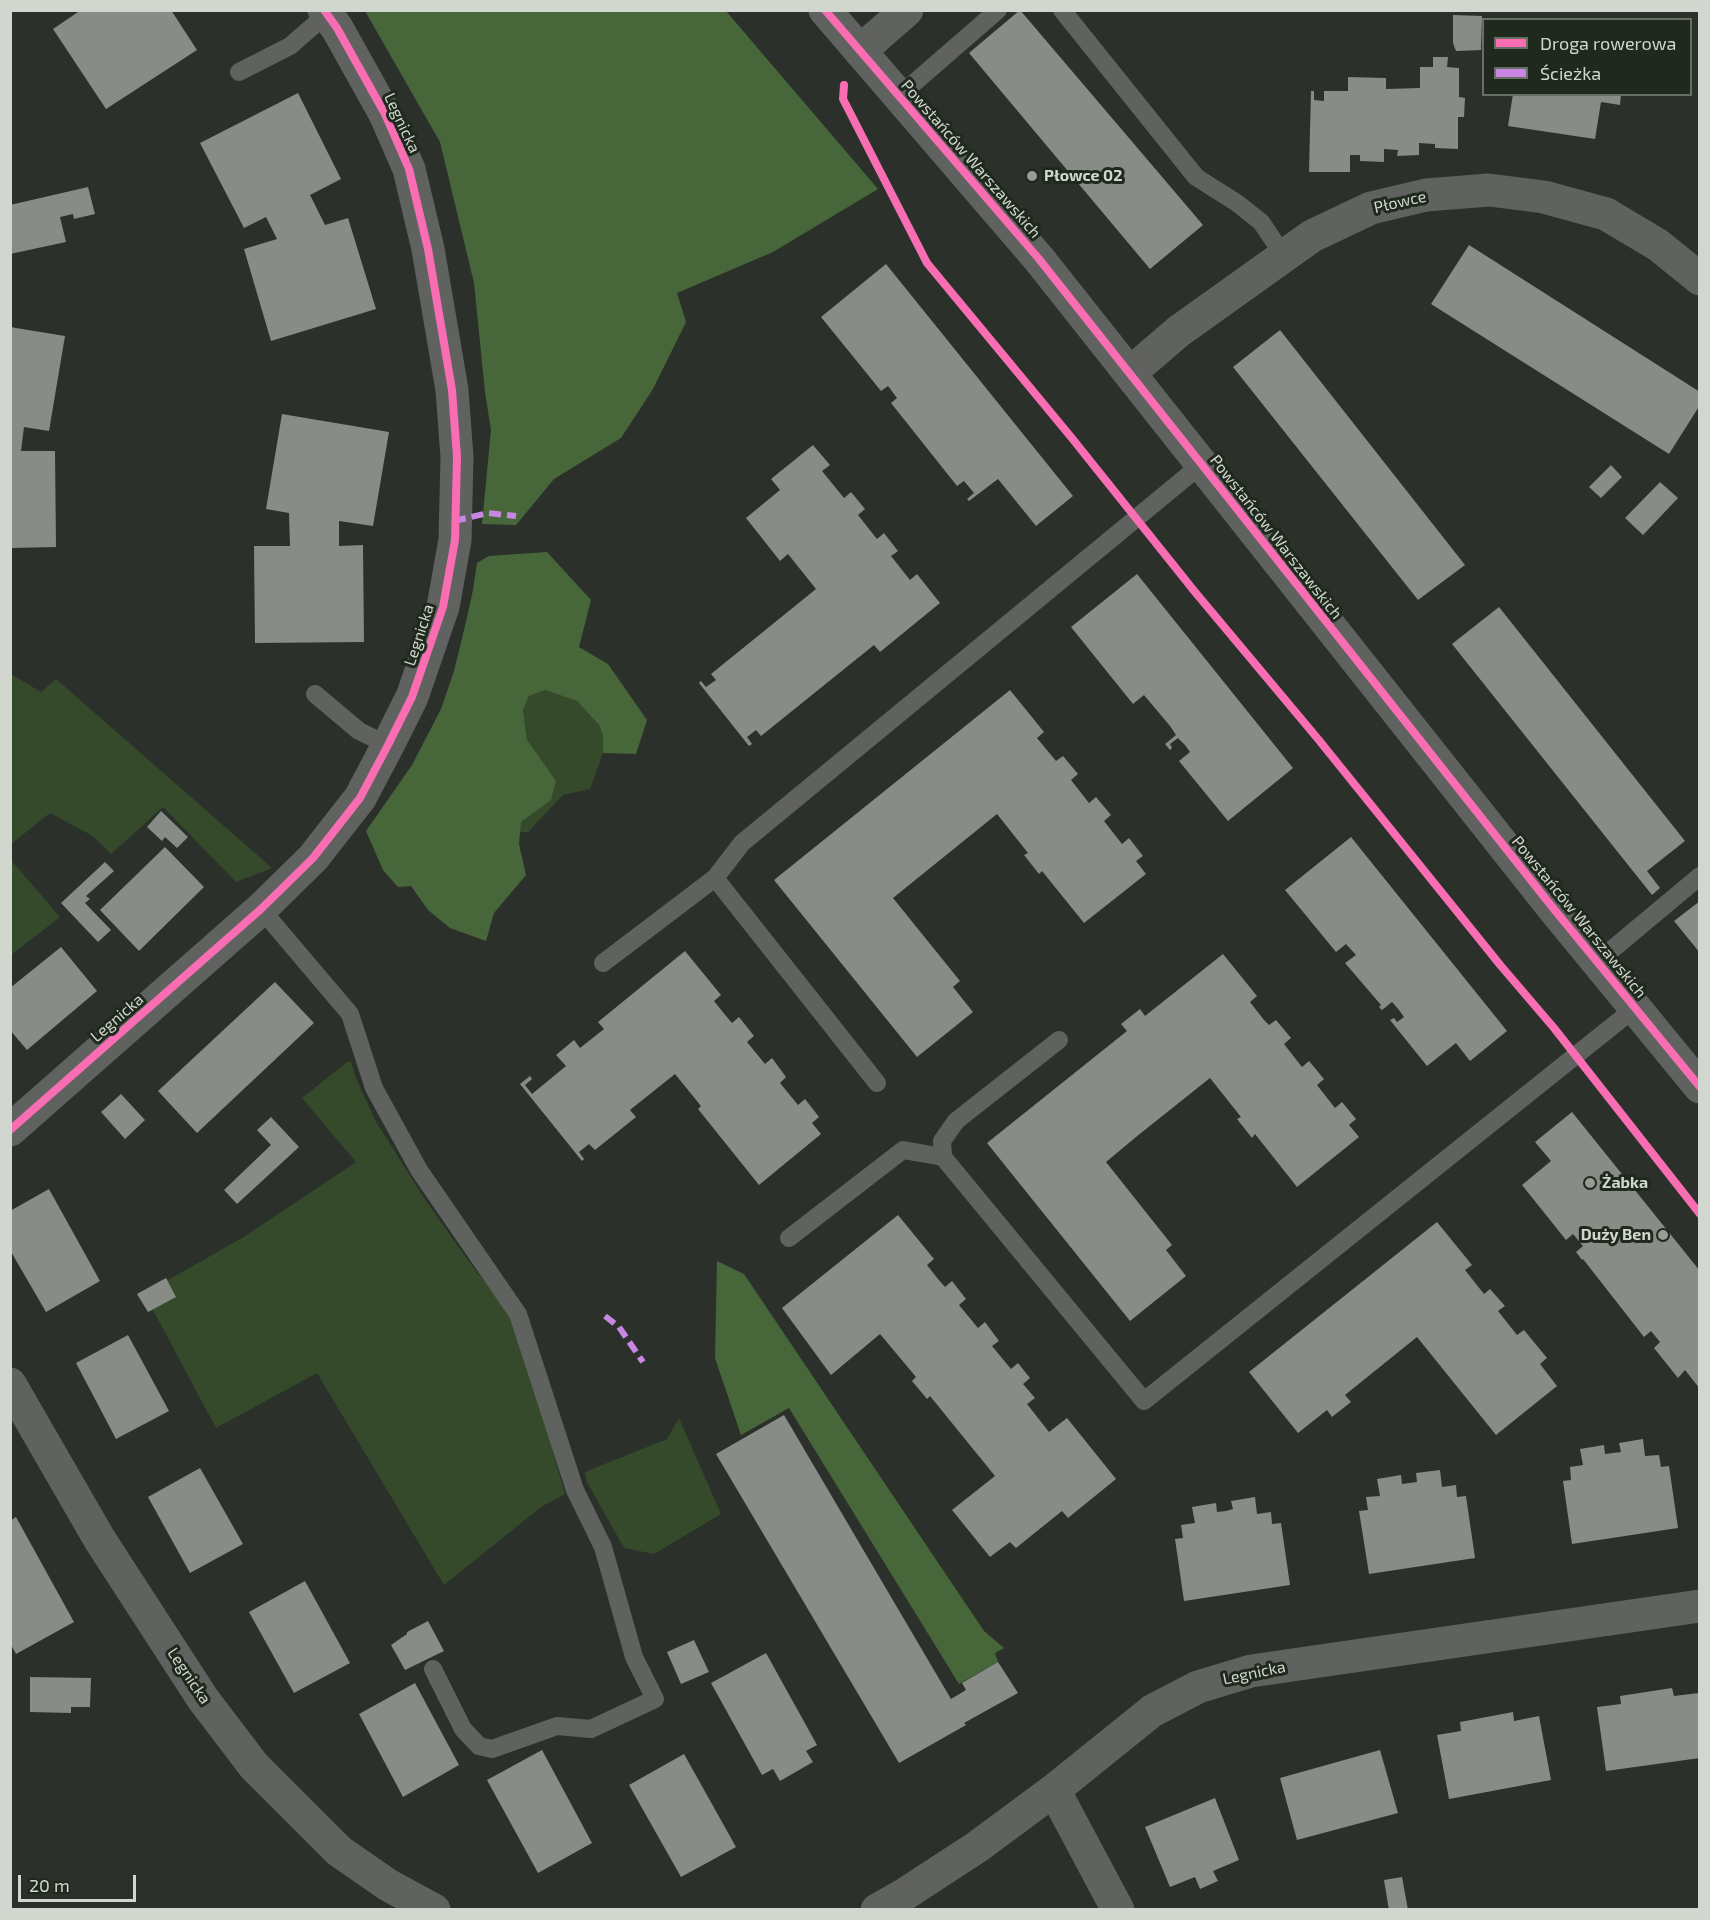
<!DOCTYPE html>
<html>
<head>
<meta charset="utf-8">
<style>
	body { margin:0 }
	#map { position:relative; width:1710px; height:1920px; overflow:hidden; background:#2b302a; font-family:"Exo 2",sans-serif }
	canvas { display:block }
	.frame { position:absolute; inset:0; border:12px solid #d1d7cf; pointer-events:none }
	.legend { position:absolute; left:1482px; top:18px; width:210px; height:78px; box-sizing:border-box; background:#20291d; border:2px solid #676f64; margin:0; padding:8px 10px; list-style:none; font-size:18px; color:#d1d7cf }
	.legend li { display:flex; align-items:center; gap:12px; height:30px }
	.legend b { width:30px; border:2px solid #676f64 }
	.scale { position:absolute; left:18px; top:1875px; width:118px; height:27px; box-sizing:border-box; border:3px solid #d1d7cf; border-top:0; padding-left:8px; font-size:18px; line-height:21px; white-space:nowrap; color:#d1d7cf; -webkit-text-stroke:4px #20291d; paint-order:stroke }
</style>
</head>
<body>
<div id="map">
<canvas width="1710" height="1920"></canvas>
<div class="frame"></div>
<ul class="legend">
<li><b style="height:8px;background:#f96db3"></b>Droga rowerowa</li>
<li><b style="height:8px;background:#c787e3"></b>Ścieżka</li>
</ul>
<div class="scale">20 m</div>
</div>
<script>
const c = document.querySelector('canvas').getContext('2d');
c.lineJoin = 'round';
function paint(path, color) { c.fillStyle = color; c.fill(path, 'evenodd'); }
const shape = rows => new Path2D(rows.map(r => 'M' + r).join(''));
function stroke(path, color, width, dash) { c.strokeStyle = color; c.lineWidth = width; c.lineCap = dash ? 'butt' : 'round'; c.setLineDash(dash || []); c.stroke(path); }
function drawText(font, color, halo, rows, align = 'center') {
  c.font = font + ' "Exo 2",sans-serif'; c.lineWidth = 6; c.setLineDash([]); c.textBaseline = 'middle'; c.strokeStyle = halo; c.fillStyle = color; for (const [text, x, y, turn = 0] of rows) {
    c.save(); c.translate(x, y); c.rotate((+turn || 0) * Math.PI / 180); c.textAlign = isNaN(turn) ? turn : align; if (halo) c.strokeText(text, 0, 0); c.fillText(text, 0, 0); c.restore();
  }
}
paint(shape([
	[11,674,41,692,56,679,272,868,236,882,163,807,111,854,93,836,50,813,11,844],
	[545,690,577,701,599,725,603,736,603,753,590,789,563,795,528,832,508,833,527,740,523,710,529,696],
	[10,859,60,917,11,955,10,955],
	[351,1061,355,1076,375,1120,424,1198,467,1259,508,1312,525,1352,565,1494,541,1507,444,1585,317,1373,216,1428,153,1310,148,1312,137,1294,166,1278,168,1280,242,1238,356,1162,302,1098,347,1062],
	[679,1418,721,1514,654,1554,624,1548,587,1482,585,1472,667,1439]
]), '#344a2b');
paint(shape([
	[365,11,726,11,878,189,773,252,677,293,686,322,653,389,621,438,554,479,516,525,482,524,491,430,485,392,474,283,440,142],
	[547,552,591,600,579,647,608,664,647,720,636,754,603,753,603,736,599,725,577,701,545,690,529,696,523,710,527,740,556,781,551,800,521,822,519,844,526,875,494,913,486,941,450,928,428,910,411,886,398,887,383,870,366,831,412,765,441,709,454,671,465,626,473,590,477,563,489,556],
	[717,1261,744,1274,984,1631,1004,1648,995,1653,998,1662,959,1684,789,1408,741,1435,715,1358]
]), '#47673a');
paint(shape([
	[81,10,171,10,197,50,106,109,53,29],
	[1020,10,1203,225,1150,269,969,53],
	[1453,15,1482,16,1481,50,1456,51,1453,43],
	[1433,57,1448,57,1447,67,1459,68,1459,97,1465,98,1464,117,1458,117,1458,149,1435,148,1435,144,1419,143,1419,155,1397,156,1398,150,1384,149,1384,162,1360,161,1360,155,1350,155,1350,172,1309,172,1311,91,1314,91,1314,100,1324,101,1324,91,1348,91,1348,77,1386,78,1386,89,1420,88,1420,67,1433,67],
	[298,93,341,179,310,195,325,225,348,218,376,309,271,341,244,249,277,239,266,217,244,228,200,143],
	[1513,94,1621,94,1620,105,1601,102,1595,139,1508,126],
	[88,187,95,214,74,219,73,214,60,217,66,242,10,254,10,205],
	[1469,245,1700,392,1700,405,1669,454,1431,304],
	[886,264,1073,496,1036,526,998,479,969,501,967,499,974,493,964,481,957,486,891,403,897,398,888,386,881,391,821,317],
	[10,327,65,336,49,431,24,427,21,451,55,451,56,547,10,548],
	[1280,330,1465,565,1418,600,1233,367],
	[282,414,389,432,373,526,339,521,339,546,363,545,364,642,255,643,254,546,290,546,289,513,266,509],
	[813,445,830,465,822,471,844,498,851,492,865,509,858,515,877,539,884,533,898,551,891,556,910,580,917,574,940,603,880,652,874,645,761,736,756,730,747,737,752,744,749,746,699,683,701,681,706,687,716,680,711,674,816,589,788,554,780,561,746,518,780,490,771,479],
	[1611,465,1622,477,1601,498,1589,487],
	[1660,482,1678,498,1643,535,1625,518],
	[1137,574,1293,768,1228,821,1179,761,1190,752,1185,745,1178,738,1170,744,1172,748,1170,750,1165,744,1176,735,1170,726,1144,695,1133,704,1071,627],
	[1499,607,1685,841,1647,871,1660,888,1652,895,1452,644],
	[1010,690,1044,732,1037,738,1056,761,1063,756,1078,774,1071,780,1089,803,1096,797,1111,815,1104,821,1122,844,1129,838,1143,856,1136,861,1146,874,1084,923,1042,871,1039,874,1024,855,1028,853,997,814,893,898,960,981,953,987,973,1012,917,1057,774,880],
	[161,811,188,837,177,848,165,837,162,841,147,827],
	[1351,837,1507,1031,1470,1061,1456,1043,1427,1066,1390,1020,1394,1018,1397,1022,1404,1017,1399,1010,1392,1002,1382,1010,1379,1007,1381,1005,1345,963,1356,955,1346,944,1336,952,1285,890],
	[165,847,204,887,139,951,100,910],
	[105,862,114,871,86,896,90,899,85,903,111,930,98,942,61,903],
	[1700,901,1700,953,1674,921],
	[61,947,97,991,27,1050,10,1030,10,988],
	[685,951,721,995,714,1001,726,1016,732,1023,739,1017,754,1036,747,1042,765,1064,772,1058,786,1077,780,1083,798,1105,805,1099,819,1117,812,1123,821,1134,759,1185,698,1109,701,1106,675,1074,630,1110,636,1117,595,1150,589,1144,579,1152,584,1159,582,1161,520,1084,530,1076,532,1079,525,1085,532,1094,566,1066,556,1055,574,1040,580,1048,604,1029,598,1022],
	[1223,954,1257,996,1250,1002,1264,1020,1269,1025,1276,1020,1291,1038,1284,1044,1302,1067,1309,1061,1324,1079,1317,1085,1335,1108,1342,1102,1356,1119,1349,1125,1359,1137,1297,1187,1255,1134,1252,1138,1237,1119,1241,1117,1210,1078,1136,1137,1106,1162,1172,1245,1166,1250,1186,1276,1130,1321,987,1143,1127,1031,1121,1024,1140,1009,1145,1016],
	[275,982,314,1023,197,1133,158,1091],
	[121,1094,145,1120,125,1139,101,1112],
	[1572,1112,1700,1271,1700,1389,1685,1370,1678,1378,1654,1348,1660,1342,1651,1331,1644,1337,1583,1259,1582,1260,1576,1252,1583,1246,1573,1234,1566,1240,1522,1185,1551,1161,1535,1142],
	[271,1117,299,1147,237,1204,224,1190,271,1145,257,1130],
	[49,1189,100,1281,46,1312,10,1250,10,1211],
	[898,1215,934,1259,927,1265,938,1279,945,1287,952,1281,966,1299,959,1305,978,1328,985,1322,999,1341,992,1346,1011,1369,1018,1363,1030,1378,1023,1384,1035,1398,1027,1404,1049,1432,1067,1418,1116,1479,1068,1518,1062,1511,1016,1548,1010,1542,990,1557,952,1510,995,1476,930,1396,927,1399,912,1381,916,1377,880,1334,831,1375,782,1308],
	[1437,1222,1472,1265,1465,1270,1484,1294,1490,1289,1505,1306,1498,1311,1517,1335,1524,1330,1547,1358,1540,1364,1557,1386,1496,1435,1417,1337,1345,1395,1351,1402,1332,1417,1327,1410,1298,1433,1249,1372],
	[166,1278,176,1297,148,1312,137,1294],
	[128,1335,169,1411,116,1439,76,1363],
	[784,1415,951,1699,966,1690,962,1683,998,1662,1018,1693,964,1723,966,1725,899,1763,716,1454],
	[1643,1439,1645,1456,1659,1455,1661,1467,1669,1466,1678,1528,1572,1544,1563,1481,1571,1480,1570,1467,1583,1465,1580,1449,1604,1445,1605,1454,1621,1452,1619,1443],
	[200,1468,243,1544,190,1573,148,1497],
	[1440,1470,1442,1487,1456,1485,1457,1497,1466,1496,1475,1558,1369,1574,1359,1511,1368,1510,1366,1497,1380,1496,1377,1479,1401,1475,1402,1484,1417,1482,1416,1473],
	[1255,1497,1257,1514,1271,1512,1272,1524,1281,1523,1290,1585,1184,1601,1175,1539,1183,1538,1181,1525,1195,1523,1192,1507,1216,1503,1217,1512,1226,1511,1233,1509,1231,1501],
	[16,1517,74,1622,16,1654,10,1643,10,1521],
	[305,1581,350,1663,294,1693,249,1612],
	[428,1621,444,1651,405,1670,391,1645,407,1634,407,1632],
	[694,1640,709,1672,681,1684,667,1652],
	[766,1653,817,1745,806,1751,813,1762,780,1781,773,1769,762,1775,711,1683],
	[30,1677,91,1678,90,1707,71,1707,71,1713,30,1712],
	[415,1683,459,1765,403,1797,359,1714],
	[1672,1688,1674,1696,1699,1693,1700,1758,1606,1771,1597,1707,1621,1704,1620,1696],
	[1513,1712,1514,1721,1539,1716,1551,1780,1449,1799,1437,1735,1461,1731,1460,1722],
	[542,1750,592,1843,538,1873,487,1780],
	[1380,1750,1398,1813,1297,1840,1280,1778],
	[684,1754,736,1847,681,1877,629,1785],
	[1215,1798,1239,1860,1213,1871,1218,1881,1200,1889,1195,1877,1170,1887,1145,1827],
	[1402,1877,1408,1910,1389,1910,1384,1880]
]), '#878c86');
stroke(shape([
	[1062,10,1196,177,1237,203,1261,222,1284,256],
	[239,72,290,46,327,14],
	[899,96,998,10],
	[315,694,359,731,388,745],
	[715,878,877,1083],
	[261,909,350,1014,374,1088,419,1170,518,1314,575,1490,603,1547,634,1657,655,1699,591,1729,557,1726,492,1749,479,1746,463,1729,433,1669],
	[1597,962,1700,876],
	[603,963,715,878,742,843,1202,464],
	[943,1157,1144,1401,1635,1008],
	[789,1238,903,1150,943,1157,942,1141,956,1121,1059,1040]
]), '#60625f', 18);
stroke(shape([
	[860,51,907,10],
	[1130,373,1179,331,1312,236,1371,208,1426,195,1489,190,1544,197,1606,214,1658,245,1700,279],
	[10,1130,261,909,313,858,360,798,388,745,412,697,443,607,455,540,457,457,452,390,428,249,409,169,385,114,337,28,324,10],
	[10,1384,100,1540,203,1699,254,1766,339,1851,388,1885,434,1910],
	[1054,1790,1118,1910],
	[877,1910,905,1894,977,1847,1054,1790,1152,1711,1198,1687,1251,1671,1700,1606]
]), '#60625f', 33);
stroke(shape([
	[825,10,1039,259,1553,908,1700,1087]
]), '#60625f', 33);
stroke(shape([
	[454,521,488,513,516,516],
	[605,1316,619,1327,643,1362]
]), '#c787e3', 6, [12, 6]);
stroke(shape([
	[825,10,1039,259,1553,908,1700,1087],
	[844,85,843,99,927,263,1071,437,1195,592,1318,739,1501,966,1554,1028,1700,1214],
	[10,1130,261,909,313,858,360,798,388,745,412,697,443,607,455,540,457,457,452,390,428,249,409,169,385,114,337,28,324,10]
]), '#f96db3', 8);
for (const [x, y, r, color] of [
	[1032,176,6,"#979d95"],
	[1590,1183,6,"#979d95"],
	[1663,1235,6,"#979d95"]
]) { const dot = new Path2D(); dot.arc(x, y, r, 0, 2 * Math.PI); c.fillStyle = color; c.fill(dot); stroke(dot, '#20291d', 2); }
drawText('16px', '#d1d7cf', '#20291d', [
	["Legnicka",402,123,65],
	["Powstańców Warszawskich",971,159,49],
	["Płowce",1400,202,-13],
	["Powstańców Warszawskich",1276,537,52],
	["Legnicka",419,635,-72],
	["Powstańców Warszawskich",1579,917,51],
	["Legnicka",117,1018,-41],
	["Legnicka",1254,1673,-12],
	["Legnicka",189,1676,56]
]);
drawText('bold 16px', '#d1d7cf', '#20291d', [
	["Płowce 02",1044,176],
	["Żabka",1602,1183],
	["Duży Ben",1651,1235,"right"]
], 'left');
</script>
</body>
</html>
